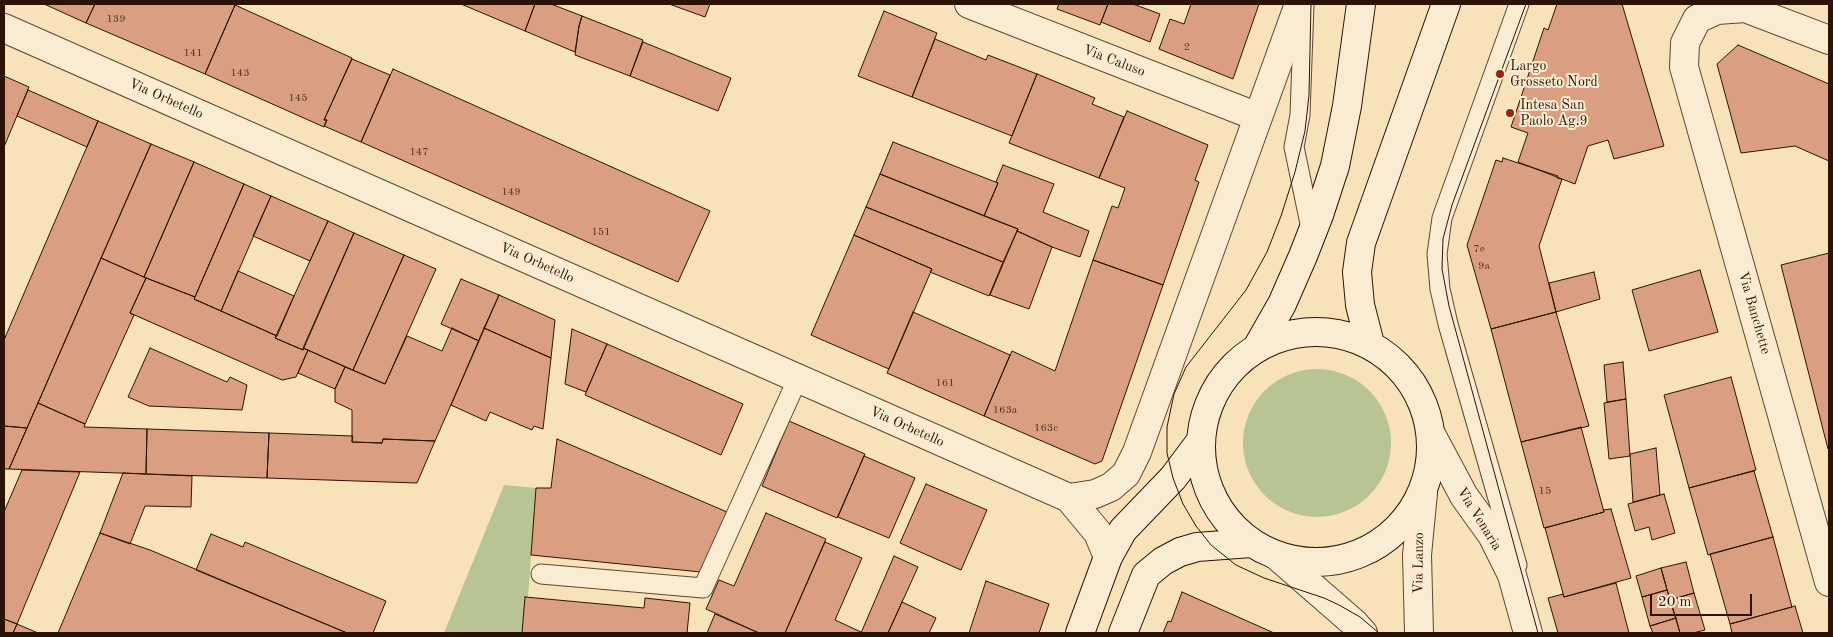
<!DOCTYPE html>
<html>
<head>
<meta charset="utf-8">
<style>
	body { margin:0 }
	#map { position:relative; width:1833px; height:637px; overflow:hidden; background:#f8e2b9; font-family:"Old Standard TT",serif }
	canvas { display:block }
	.frame { position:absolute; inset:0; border:5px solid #2d1206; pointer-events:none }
	.scale { position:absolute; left:1650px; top:594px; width:102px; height:22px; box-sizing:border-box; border:2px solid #2d1206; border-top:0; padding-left:6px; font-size:15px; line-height:18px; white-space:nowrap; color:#2d1206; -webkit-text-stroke:4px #faecd2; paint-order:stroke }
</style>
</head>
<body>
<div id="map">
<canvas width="1833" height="637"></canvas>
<div class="frame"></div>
<div class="scale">20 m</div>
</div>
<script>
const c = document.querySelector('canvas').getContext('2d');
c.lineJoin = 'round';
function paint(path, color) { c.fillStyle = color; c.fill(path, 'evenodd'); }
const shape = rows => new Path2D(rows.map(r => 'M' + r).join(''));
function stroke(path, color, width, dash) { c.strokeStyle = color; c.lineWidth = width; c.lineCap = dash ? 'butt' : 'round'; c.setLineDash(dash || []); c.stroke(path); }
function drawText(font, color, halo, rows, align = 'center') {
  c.font = font + ' "Old Standard TT",serif'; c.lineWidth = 4; c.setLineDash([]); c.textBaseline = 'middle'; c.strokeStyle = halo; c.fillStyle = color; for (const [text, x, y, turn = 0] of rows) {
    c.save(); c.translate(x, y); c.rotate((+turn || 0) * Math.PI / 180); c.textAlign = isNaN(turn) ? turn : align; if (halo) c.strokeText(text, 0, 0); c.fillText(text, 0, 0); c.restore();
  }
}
paint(shape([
	'1243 443a74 74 0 1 1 148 0a74 74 0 1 1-148 0Z',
	[504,485,536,488,528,597,525,597,522,633,444,633]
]), '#b8c493');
const building = shape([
	[44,4,95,4,86,23,44,4],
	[95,4,231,4,235,5,205,74,86,23,95,4],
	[461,4,535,4,525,31,461,4],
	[535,4,551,4,582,16,579,26,575,52,525,31,535,4],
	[669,4,710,4,705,17,669,4],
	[1059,4,1108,4,1100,25,1057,9,1059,4],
	[1108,4,1133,4,1160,14,1150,42,1101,22,1108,4],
	[1191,4,1259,4,1233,79,1159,49,1170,19,1184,24,1191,4],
	[1557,4,1622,4,1664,146,1614,159,1608,140,1588,146,1575,184,1518,162,1528,133,1511,127,1544,28,1548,30,1557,4],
	[235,5,352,58,324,120,327,120,324,127,205,74,235,5],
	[884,11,937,33,912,97,858,76,884,11],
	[582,16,643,40,630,76,575,55,579,26,582,16],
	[935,39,986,60,988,55,1037,74,1012,136,912,97,935,39],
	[643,42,731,78,718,111,630,76,643,42],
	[1738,45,1829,84,1829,161,1795,146,1741,153,1717,64,1738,45],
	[352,59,390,75,361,142,324,126,327,120,324,120,352,59],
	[393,69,710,211,678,282,361,142,393,69],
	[1037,74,1095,98,1092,104,1124,117,1099,178,1009,143,1037,74],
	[4,76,29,87,4,147,4,76],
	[28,90,98,121,87,147,17,116,28,90],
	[1127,111,1208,145,1195,180,1199,182,1163,285,1093,260,1112,206,1118,208,1125,188,1099,178,1127,111],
	[98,121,151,144,27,428,4,426,4,340,98,121],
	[893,142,998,183,984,216,880,174,893,142],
	[151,144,194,162,144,277,101,258,151,144],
	[1503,158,1558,176,1557,178,1562,179,1539,246,1556,312,1491,329,1467,245,1496,160,1502,162,1503,158],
	[194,162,244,184,195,297,144,277,194,162],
	[1003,165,1054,184,1043,212,1089,231,1080,257,1052,247,1017,231,1018,229,984,216,998,183,996,182,1003,165],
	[880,174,1018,229,1003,262,866,207,880,174],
	[244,184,271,196,221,311,194,299,244,184],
	[271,196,328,221,310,261,253,236,271,196],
	[866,207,1003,262,989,296,930,272,932,269,854,235,866,207],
	[328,221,354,233,303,350,275,338,328,221],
	[1017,231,1052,247,1029,309,990,295,1017,231],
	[354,233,404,255,353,370,303,348,354,233],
	[854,235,932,269,889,369,811,335,854,235],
	[1829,253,1829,448,1828,449,1781,265,1829,253],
	[404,255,436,269,385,384,353,370,404,255],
	[101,258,146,278,130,313,134,315,85,424,38,403,101,258],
	[1093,260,1163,285,1102,461,1095,464,984,416,1012,351,1055,371,1093,260],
	[1700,270,1718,332,1649,351,1632,290,1700,270],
	[238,271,294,296,277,336,221,311,238,271],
	[1594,272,1600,299,1556,312,1549,283,1594,272],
	[146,278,195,297,194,299,277,336,275,338,303,350,303,348,308,350,296,377,282,380,130,313,146,278],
	[461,279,499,295,479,341,441,324,461,279],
	[499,295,555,320,551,358,484,328,499,295],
	[913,312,1010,355,984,416,887,373,913,312],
	[1556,312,1589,426,1521,442,1491,329,1556,312],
	[452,328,479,341,435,441,383,439,382,443,352,442,352,410,335,402,335,389,345,367,385,384,407,336,442,351,452,328],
	[484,328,551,358,543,429,534,426,532,430,490,412,486,421,451,405,484,328],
	[572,329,607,344,586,392,565,384,572,329],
	[607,344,743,404,721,455,585,395,607,344],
	[150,348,227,382,230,377,247,385,242,410,149,406,128,397,150,348],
	[308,350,345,367,335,389,298,373,308,350],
	[1623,362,1626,399,1607,402,1604,365,1623,362],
	[1731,377,1756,470,1689,488,1664,395,1731,377],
	[1626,399,1630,456,1609,459,1604,403,1626,399],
	[38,403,85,424,84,427,147,429,146,474,9,469,38,403],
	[789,421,865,454,837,518,762,486,789,421],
	[4,426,27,428,9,469,4,469,4,426],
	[1581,427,1604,512,1544,528,1521,442,1581,427],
	[147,429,269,433,267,478,146,474,147,429],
	[269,433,353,436,352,442,382,443,383,439,435,441,417,483,267,478,269,433],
	[557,439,727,512,701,572,531,555,536,488,551,488,557,439],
	[1656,448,1660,495,1633,502,1630,454,1656,448],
	[864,456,915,478,889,538,838,517,864,456],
	[22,470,80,472,17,624,4,619,4,512,22,470],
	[1754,471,1773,537,1708,555,1689,488,1754,471],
	[123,473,192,476,191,507,145,506,130,544,100,533,123,473],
	[926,484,987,510,961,570,900,543,926,484],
	[1664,494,1675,533,1652,540,1649,527,1635,531,1628,504,1664,494],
	[1611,509,1631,578,1564,597,1545,528,1604,512,1603,510,1611,509],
	[766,513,826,539,785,633,759,633,706,609,719,580,734,586,766,513],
	[100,533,150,550,347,633,58,633,100,533],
	[211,534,243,547,245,542,386,601,373,633,347,633,196,570,211,534],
	[1773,537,1792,607,1730,624,1710,554,1773,537],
	[825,542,862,558,835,620,861,632,861,633,785,633,825,542],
	[894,556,918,567,888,633,861,633,894,556],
	[1686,562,1694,593,1670,600,1661,568,1686,562],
	[1661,568,1667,590,1642,597,1636,576,1661,568],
	[986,581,1049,604,1039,633,969,633,986,581],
	[1616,583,1629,633,1558,633,1548,598,1563,594,1564,597,1616,583],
	[1667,590,1676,618,1650,626,1642,597,1667,590],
	[1182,592,1274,633,1163,633,1168,621,1171,622,1182,592],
	[1694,593,1705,630,1693,633,1680,633,1670,600,1694,593],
	[525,597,644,608,645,598,690,603,687,633,522,633,525,597],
	[902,602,936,618,929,633,888,633,902,602],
	[1795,606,1803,633,1732,633,1730,624,1795,606],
	[715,614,759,633,707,633,715,614],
	[1676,618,1680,633,1653,633,1650,626,1676,618],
	[4,619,17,624,13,633,4,633,4,619],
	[17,624,38,633,13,633,17,624]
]);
paint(building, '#da9f80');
stroke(building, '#2d1206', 1);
const service = shape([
	[1304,5,1300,115,1294,147,1312,233],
	[1517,565,1448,324,1440,289,1437,254,1442,218,1519,4],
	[541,574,703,588,798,378]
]);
const minor = shape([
	[969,4,1258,117],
	[4,28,1069,498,1098,533,1108,557],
	[1829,40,1745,8,1717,10,1697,19,1685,43,1684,67,1829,582],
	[1069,498,1095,494,1111,487,1126,474,1137,452,1299,4]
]);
const tertiary = shape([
	[1432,436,1464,496,1492,535,1512,575,1528,633],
	[1277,556,1354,623,1363,633],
	[1419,633,1417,555,1423,493]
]);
const secondary = shape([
	'1201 447a115 115 0 1 1 230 0a115 115 0 1 1-230 0Z',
	[1370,344,1360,305,1357,272,1361,243,1446,4],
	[1258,346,1282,304,1303,256,1319,215,1335,166,1347,106,1361,4],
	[1080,633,1108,557,1123,530,1173,478,1200,442],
	[1123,633,1146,575,1163,561,1180,552,1197,547,1251,543]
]);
stroke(service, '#604633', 21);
stroke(minor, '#604633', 30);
stroke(tertiary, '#604633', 30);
stroke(secondary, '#2d1206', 30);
stroke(service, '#faecd2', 19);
stroke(minor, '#faecd2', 28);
stroke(tertiary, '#faecd2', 28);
stroke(secondary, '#faecd2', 28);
stroke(shape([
	[1311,4,1309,95,1305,131,1295,172,1281,216,1267,252,1246,290,1186,367,1174,394,1167,427,1167,453,1173,478,1183,504,1196,526,1211,545,1236,565,1264,578,1324,598,1339,605,1360,617,1379,633],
	[1526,4,1452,205,1443,239,1442,269,1449,306,1538,633]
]), '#2d1206', 1);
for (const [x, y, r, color] of [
	[1500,74,5,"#8f2418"],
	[1510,113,5,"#8f2418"]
]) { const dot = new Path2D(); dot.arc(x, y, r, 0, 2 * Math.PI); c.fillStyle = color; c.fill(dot); stroke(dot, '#faecd2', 2); }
drawText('11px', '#583524', null, [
	["139",116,19],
	["2",1187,47],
	["141",193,53],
	["143",240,73],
	["145",298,98],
	["147",419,152],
	["149",511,192],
	["151",601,232],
	["7e",1479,249],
	["9a",1484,266],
	["161",945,383],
	["163a",1005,410],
	["163c",1046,428],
	["15",1545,491]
]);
drawText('14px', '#2d1206', '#faecd2', [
	["Via Caluso",1114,61,21],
	["Via Orbetello",166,99,24],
	["Via Orbetello",537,263,24],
	["Via Banchette",1754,313,74],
	["Via Orbetello",907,427,24],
	["Via Venaria",1479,519,58],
	["Via Lanzo",1419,563,-89]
]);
drawText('14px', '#2d1206', '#faecd2', [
	["Largo",1510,66],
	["Grosseto Nord",1510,82],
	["Intesa San",1520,105],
	["Paolo Ag.9",1520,121]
], 'left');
</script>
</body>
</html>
